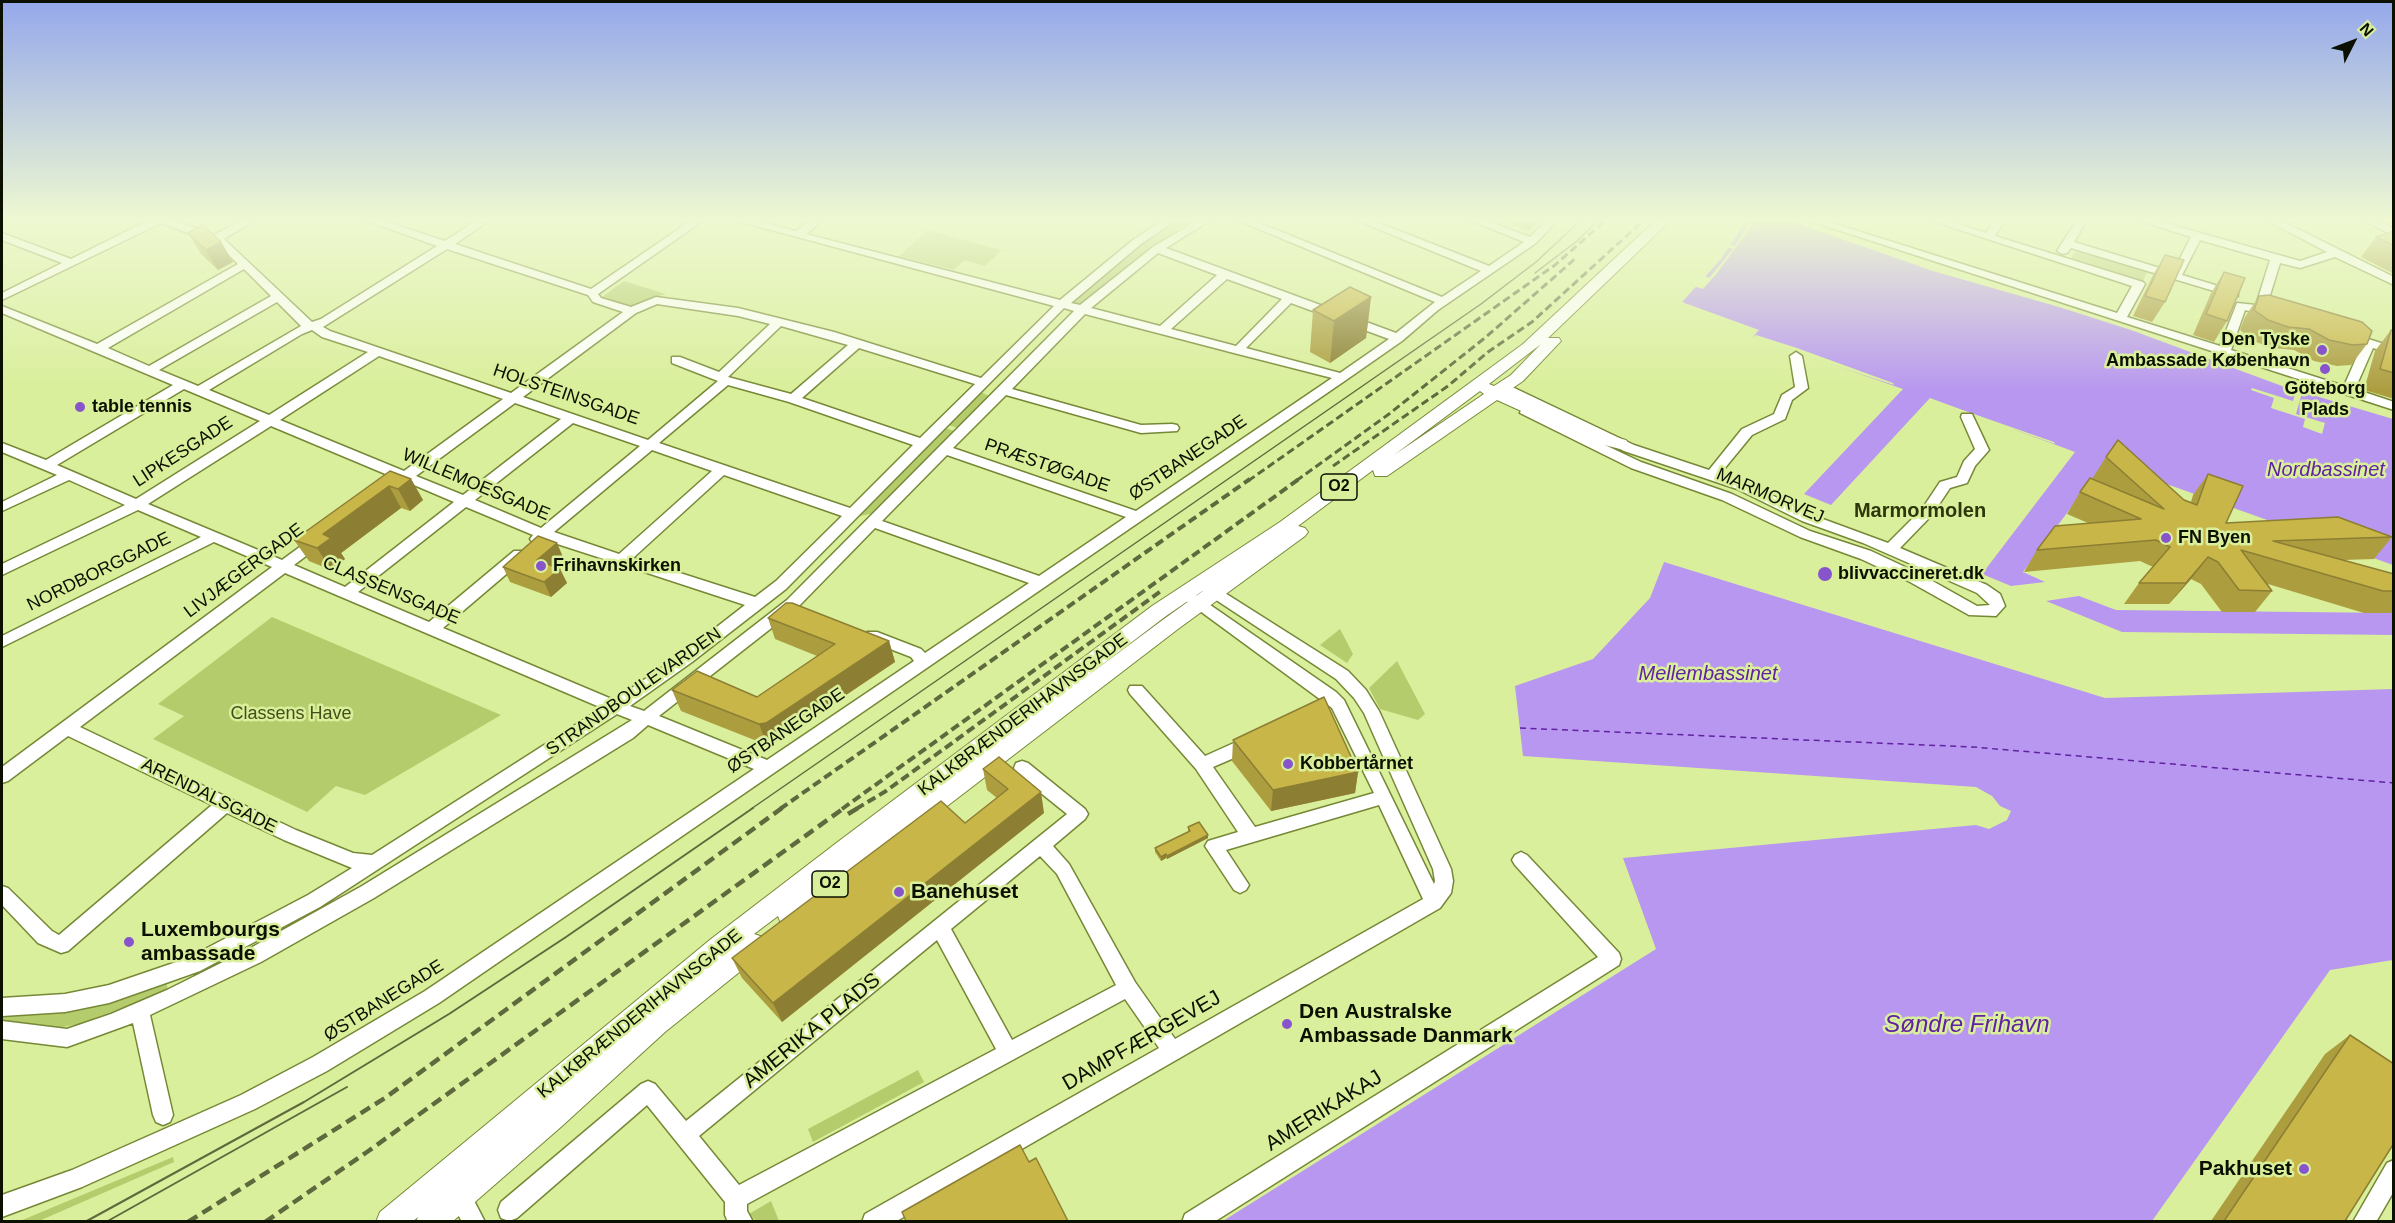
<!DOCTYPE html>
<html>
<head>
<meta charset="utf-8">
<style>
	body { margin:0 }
	#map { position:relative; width:2395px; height:1223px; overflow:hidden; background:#daef9b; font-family:Arial,sans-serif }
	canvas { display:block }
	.frame { position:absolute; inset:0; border:3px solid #0b1000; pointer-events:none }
	.north { position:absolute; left:2323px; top:12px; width:60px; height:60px; -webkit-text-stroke:4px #daef9b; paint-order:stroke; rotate:48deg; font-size:16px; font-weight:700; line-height:24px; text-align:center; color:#0b1000 }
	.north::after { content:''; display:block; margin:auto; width:21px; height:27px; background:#0b1000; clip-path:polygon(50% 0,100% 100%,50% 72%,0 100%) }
</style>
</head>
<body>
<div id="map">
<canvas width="2395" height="1223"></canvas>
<div class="frame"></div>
<div class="north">N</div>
</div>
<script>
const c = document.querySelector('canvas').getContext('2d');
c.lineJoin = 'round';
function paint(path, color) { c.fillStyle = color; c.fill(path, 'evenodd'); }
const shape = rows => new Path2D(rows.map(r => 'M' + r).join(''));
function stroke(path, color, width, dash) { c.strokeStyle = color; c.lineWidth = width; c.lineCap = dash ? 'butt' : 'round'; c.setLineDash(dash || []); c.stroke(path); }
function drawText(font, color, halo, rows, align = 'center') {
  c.font = font + ' Arial,sans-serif'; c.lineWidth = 5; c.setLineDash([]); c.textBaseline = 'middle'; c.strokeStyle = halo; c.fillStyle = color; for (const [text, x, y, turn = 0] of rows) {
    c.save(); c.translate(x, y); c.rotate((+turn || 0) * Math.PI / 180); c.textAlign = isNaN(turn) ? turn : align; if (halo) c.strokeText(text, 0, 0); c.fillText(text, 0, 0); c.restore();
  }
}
paint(shape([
	[1179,220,1193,220,1175,231,1083,306,1071,301,1149,239],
	[928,230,982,245,1002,250,985,266,964,260,954,270,899,256],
	[2079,246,2149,268,2143,281,2071,258],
	[624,281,666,294,649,299,635,308,602,297],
	[979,391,991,397,961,429,945,424],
	[943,427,957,432,879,512,860,516,856,515],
	[272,617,501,715,365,795,336,786,307,812,153,739,184,716,158,704],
	[1340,629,1353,654,1347,663,1320,645],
	[1397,661,1425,714,1418,720,1380,709,1369,688],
	[166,979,168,991,79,1024,52,1029,2,1022,2,1013,44,1011],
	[918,1070,924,1082,813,1142,808,1129],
	[173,1157,174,1162,39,1221,20,1221],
	[771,1201,779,1221,756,1221,749,1214]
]), '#b5cc6c');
paint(shape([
	[1746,220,1788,220,1933,271,2059,307,2131,330,2282,386,2393,419,2393,565,2105,462,2023,572,2045,582,2011,586,1982,574,2075,452,1930,398,1831,505,1804,494,1903,389,1753,337,1759,330,1682,302,1721,259],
	[1664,562,2105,698,2393,689,2393,960,2330,970,2152,1221,1223,1221,1656,949,1623,858,1976,825,1989,829,2007,820,2011,811,2000,806,1992,796,1976,787,1523,756,1515,686,1593,659,1650,598],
	[2079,596,2116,610,2393,613,2393,635,2122,632,2046,601]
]), '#b897f0');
paint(shape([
	[1752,220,1756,220,1717,273,1703,289,1693,286,1703,275,1709,278,1714,272,1733,249,1726,247,1728,244,1735,246],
	[1756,335,1797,348,1893,383,1894,385,1775,346,1753,337],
	[2252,388,2293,401,2296,391,2302,393,2296,414,2325,423,2322,434,2303,427,2305,419,2271,408,2274,398,2251,390],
	[1945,404,2054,442,2055,444,2013,429,2001,428,1947,408]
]), '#daef9b');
stroke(shape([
	[1520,728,1973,747,2394,783]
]), '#6121a3', 1.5, [6, 4.5]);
const minor = shape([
	[149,220,173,220,214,235,242,220,255,220,224,239,312,322,321,319,437,246,365,220,381,220,445,241,477,220,490,220,455,244,591,289,692,220,704,220,598,294,601,298,631,307,656,297,738,308,834,332,981,378,1054,306,734,220,752,220,796,231,811,220,823,220,806,234,1060,300,1133,240,1163,220,1176,220,1141,244,1071,303,1080,305,1153,247,1198,220,1211,220,1166,248,1396,333,1435,302,1237,220,1252,220,1442,297,1481,271,1356,220,1371,220,1489,266,1524,242,1469,220,1485,220,1530,237,1547,220,1558,220,1536,243,1438,310,1402,341,1346,380,439,1003,327,1071,255,1109,82,1187,2,1217,2,1195,72,1170,241,1095,313,1057,425,991,754,769,648,725,633,738,374,898,261,962,150,1015,173,1115,170,1122,163,1125,156,1122,153,1115,133,1023,67,1047,2,1039,2,1021,67,1029,111,1014,167,990,247,950,362,886,632,720,617,714,320,907,200,971,109,1003,65,1012,2,1016,2,998,65,994,109,985,188,958,308,895,352,868,284,840,227,813,68,951,61,953,38,943,2,905,2,886,8,888,52,931,59,935,212,805,68,736,8,781,2,783,2,767,272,567,214,542,2,647,2,636,201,537,138,510,2,575,2,564,125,505,69,480,2,511,2,502,57,475,2,452,2,443,46,460,173,385,2,313,2,306,97,344,238,264,218,244,161,223,2,300,2,293,62,263,2,240,2,233,71,259,149,220],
	[447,249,588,295,593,302,623,312,511,393,330,331,323,327,447,249],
	[1158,253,1217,275,1160,326,1091,308,1158,253],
	[244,269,271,296,149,366,108,348,244,269],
	[1227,279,1282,299,1236,346,1171,329,1227,279],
	[277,302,301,326,198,386,159,370,277,302],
	[1291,303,1389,339,1340,373,1246,348,1291,303],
	[657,304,738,316,770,324,719,372,680,357,672,357,672,363,718,381,648,440,523,397,636,313,657,304],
	[1064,308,1074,311,787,600,644,711,630,706,692,662,786,589,1064,308],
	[1085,314,1234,353,1332,378,1136,511,953,448,1006,395,1141,433,1177,431,1179,428,1177,425,1172,424,1141,425,1012,389,1085,314],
	[781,326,848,345,791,394,728,377,781,326],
	[312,330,322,337,368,352,269,415,209,390,302,334,312,330],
	[859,348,975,384,920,438,802,398,859,348],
	[379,356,503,399,404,471,280,420,379,356],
	[728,385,789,402,913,445,850,508,659,443,728,385],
	[184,389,260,421,136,499,57,465,184,389],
	[515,403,561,419,463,495,416,476,515,403],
	[573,423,640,446,541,528,475,500,573,423],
	[271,426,395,478,385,485,383,488,385,491,395,491,407,482,454,502,345,587,294,565,322,544,324,541,322,538,312,538,282,560,148,504,271,426],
	[652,450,712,471,619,554,554,532,652,450],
	[947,455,1126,517,1039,576,882,521,947,455],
	[724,475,842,516,776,581,755,597,633,558,724,475],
	[466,507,533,535,530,539,532,542,537,544,545,540,613,562,615,565,623,565,745,605,682,654,614,700,443,628,524,559,526,555,524,551,514,551,429,622,358,592,466,507],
	[875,528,1029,583,925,653,921,649,877,632,867,632,864,636,867,640,911,657,914,661,767,760,659,716,797,608,875,528],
	[285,573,426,633,602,708,372,855,353,853,296,830,80,727,285,573],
	[1807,220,1823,220,2117,313,2132,286,1929,220,1946,220,1986,233,1995,220,2005,220,1995,236,2143,282,2145,284,2127,317,2220,346,2237,303,2256,305,2270,260,2200,240,2182,275,2238,292,2238,296,2234,297,2071,248,2067,253,2063,254,2057,251,2077,220,2087,220,2074,242,2173,272,2191,237,2137,220,2154,220,2300,261,2327,252,2266,220,2280,220,2394,277,2394,285,2335,257,2300,268,2280,263,2266,308,2277,313,2271,317,2245,310,2231,350,2344,386,2362,345,2344,340,2344,334,2352,334,2394,347,2394,355,2373,348,2355,389,2394,402,2394,410,1807,220],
	[2362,220,2376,220,2394,229,2394,236,2362,220],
	[1796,352,1802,356,1808,388,1792,400,1785,419,1752,435,1720,474,1747,483,1812,515,1888,543,1922,509,1940,482,1957,477,1964,461,1975,449,1961,417,1962,414,1972,414,1989,450,1975,466,1967,483,1950,488,1932,515,1900,548,1987,585,2000,594,2005,606,1996,616,1969,615,1910,582,1861,559,1800,537,1722,500,1631,468,1520,413,1521,410,1531,410,1641,462,1732,494,1810,531,1871,551,1920,574,1977,606,1990,605,1977,593,1863,543,1802,521,1737,489,1624,451,1498,388,1500,385,1508,385,1634,445,1709,470,1742,429,1774,414,1782,395,1795,387,1790,356,1796,352],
	[1206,581,1348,671,1366,690,1379,711,1451,869,1453,881,1451,893,1440,908,895,1222,862,1222,865,1214,1159,1048,1125,999,747,1204,747,1211,753,1222,728,1222,725,1215,725,1202,647,1105,517,1218,509,1221,501,1218,498,1210,501,1202,641,1084,648,1081,655,1084,686,1121,1067,814,1016,773,1014,768,1016,763,1022,761,1028,763,1085,809,1088,814,1085,819,1053,846,1069,864,1135,982,1175,1039,1423,899,1379,805,1226,850,1249,885,1246,890,1240,893,1234,890,1205,846,1208,841,1238,832,1196,769,1130,694,1128,690,1130,686,1142,686,1205,756,1245,738,1251,737,1257,738,1259,743,1257,748,1213,767,1255,827,1374,793,1332,708,1185,600,1183,596,1185,592,1190,591,1336,692,1344,700,1434,884,1435,881,1433,869,1364,713,1354,698,1336,679,1201,590,1199,586,1201,582,1206,581],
	[1040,856,1057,874,1116,985,1012,1040,951,929,1040,856],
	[937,940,996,1049,739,1185,699,1136,937,940],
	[1521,852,1527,855,1619,953,1621,959,1619,965,1214,1222,1182,1222,1185,1214,1598,957,1515,865,1512,860,1515,855,1521,852],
	[2394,1160,2394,1191,2376,1222,2353,1222,2387,1163,2394,1160],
	[458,1182,466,1185,485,1222,462,1222,447,1193,450,1185,458,1182]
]);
const major = shape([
	[1656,220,1671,220,1548,338,1559,338,1561,341,1523,381,1507,392,1597,432,1626,440,1629,444,1626,448,1620,449,1585,440,1497,400,1387,476,1375,476,1373,470,1298,526,1305,528,1308,532,1305,536,1178,629,865,869,797,924,789,927,781,924,778,916,754,934,763,937,766,945,763,953,665,1032,562,1126,452,1222,416,1222,418,1217,412,1222,376,1222,380,1212,711,939,839,841,1152,606,1280,522,1523,344,1656,220],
	[1541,344,1511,375,1494,386,1489,384,1541,344],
	[1480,391,1484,394,1394,455,1480,391],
	[1214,583,1164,619,1082,680,1166,616,1214,583]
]);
stroke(minor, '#768836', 3);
stroke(major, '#768836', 2);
paint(minor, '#fff');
paint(major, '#fff');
stroke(shape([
	[1535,273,1577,241,1599,220],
	[751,809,1481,304,1536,262,1581,220]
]), '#5e6a3e', 1.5);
stroke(shape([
	[85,1222,304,1102,449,1014,566,937,753,808],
	[106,1222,347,1087]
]), '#5e6a3e', 2);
stroke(shape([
	[1333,466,1448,386,1488,352,1532,322,1644,220],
	[1248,481,1555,265,1606,220],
	[1296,481,1389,414,1486,337,1576,258]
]), '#5e6a3e', 3, [8, 4]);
stroke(shape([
	[780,809,1250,479],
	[842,809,1299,479],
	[856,809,886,791,1161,591]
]), '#5e6a3e', 4, [9, 4.5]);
stroke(shape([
	[848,814,858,808],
	[188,1222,385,1098,782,808],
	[265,1222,367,1152,844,808]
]), '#5e6a3e', 4.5, [11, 6]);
paint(shape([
	[1499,220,1541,220,1528,231],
	[2394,231,2394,274,2361,257,2376,237],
	[188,233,221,242,233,262,218,270,201,254],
	[2165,255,2165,302,2152,322,2133,316,2153,275],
	[2224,272,2227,321,2214,342,2193,335,2211,293],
	[2259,296,2367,344,2351,365,2337,366,2314,361,2294,350,2274,348,2253,341,2240,330,2245,317],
	[1371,297,1366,338,1330,363,1310,352,1313,310],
	[2391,330,2394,331,2394,399,2364,390,2375,351],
	[2106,457,2184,500,2191,502,2193,495,2208,474,2226,523,2392,537,2374,559,2343,560,2394,574,2394,613,2364,613,2268,584,2272,591,2255,612,2222,612,2201,584,2191,579,2169,604,2124,604,2139,583,2153,567,2140,561,2024,572,2037,550,2088,523,2067,514,2080,492,2092,479],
	[390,471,411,479,423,500,410,511,401,508,341,553,345,559,331,570,309,561,294,540],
	[563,557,554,566,560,569,567,583,551,597,510,582,503,567],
	[768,618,889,641,895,662,773,744,767,745,681,711,672,690,757,697,817,656,775,639],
	[1233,740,1358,772,1355,793,1271,811,1232,761],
	[983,769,1044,813,782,1022,742,978,732,958,965,823,997,798,987,790],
	[1188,827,1208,838,1167,859,1166,858,1161,861,1155,852,1155,848,1188,832],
	[2350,1035,2345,1221,2211,1221,2325,1054]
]), '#ac9d3f');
paint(shape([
	[1530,220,1541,220,1528,231],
	[221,242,233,262,218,270,206,250],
	[1371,297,1366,338,1330,363,1334,321],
	[411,479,423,500,410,511,398,489],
	[389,486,401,508,341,553,345,559,331,570,317,548,323,534],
	[557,543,563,557,544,575,537,560],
	[2208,557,2191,579,2169,604,2186,583],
	[560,569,567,583,551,597,544,582],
	[889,641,895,662,773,744,767,745,759,724],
	[1358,772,1355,793,1271,811,1273,790],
	[1041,792,1044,813,782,1022,773,1003],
	[1208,835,1208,838,1167,859,1167,856],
	[1166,854,1166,858,1161,861,1161,857]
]), '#8c7f33');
const building = shape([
	[203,225,221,242,206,250,188,233,203,225],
	[2394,231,2394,246,2376,237,2394,231],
	[2165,255,2184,260,2165,302,2145,296,2165,255],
	[2224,272,2245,278,2227,321,2206,314,2224,272],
	[1350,287,1371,297,1334,321,1313,310,1350,287],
	[2269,295,2362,322,2372,331,2367,344,2353,345,2329,340,2309,329,2288,327,2268,320,2254,310,2259,296,2269,295],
	[2391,330,2394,331,2394,373,2380,369,2391,330],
	[2118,440,2184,500,2197,505,2208,474,2243,486,2226,523,2338,517,2392,537,2273,541,2394,574,2394,591,2383,591,2241,550,2272,591,2239,590,2218,562,2208,557,2186,583,2139,583,2170,547,2156,540,2037,550,2055,526,2141,519,2080,492,2090,478,2164,509,2106,457,2118,440],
	[390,471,411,479,398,489,389,486,323,534,331,538,317,548,294,540,390,471],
	[538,536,557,543,537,560,560,569,544,582,503,567,538,536],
	[786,603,792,603,889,641,766,723,759,724,672,690,697,671,757,697,835,644,768,618,786,603],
	[1324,697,1358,772,1273,790,1233,740,1324,697],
	[999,757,1041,792,773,1003,732,958,941,801,965,823,1008,789,983,769,999,757],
	[1199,822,1208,835,1167,856,1166,854,1161,857,1155,848,1190,831,1188,827,1199,822],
	[2350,1035,2394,1064,2394,1143,2345,1221,2224,1221,2350,1035],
	[1020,1145,1029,1162,1036,1158,1068,1221,906,1221,902,1212,1020,1145]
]);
paint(building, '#c8b649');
stroke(building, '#8c7f33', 1.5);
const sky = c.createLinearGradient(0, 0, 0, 391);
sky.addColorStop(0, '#95a8eb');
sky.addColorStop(0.56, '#eef8d2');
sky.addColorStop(1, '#eef8d200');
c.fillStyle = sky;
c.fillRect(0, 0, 2395, 391);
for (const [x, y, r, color] of [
	[2322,350,6,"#8754cc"],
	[2325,369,6,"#8754cc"],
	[80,407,6,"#8754cc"],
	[2166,538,6,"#8754cc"],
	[541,566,6,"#8754cc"],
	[1825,574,8,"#8754cc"],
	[1288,764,6,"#8754cc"],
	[899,892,6,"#8754cc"],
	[129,942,6,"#8754cc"],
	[1287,1024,6,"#8754cc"],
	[2304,1169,6,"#8754cc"]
]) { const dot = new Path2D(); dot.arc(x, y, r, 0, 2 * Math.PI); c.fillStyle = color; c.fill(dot); stroke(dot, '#daef9b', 2); }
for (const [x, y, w] of [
	[1339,487,36],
	[830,884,36]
]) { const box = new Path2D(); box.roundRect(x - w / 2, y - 13, w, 26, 4.5); c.fillStyle = '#daef9b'; c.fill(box); stroke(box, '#0b1000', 1.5); }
drawText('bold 16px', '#0b1000', null, [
	["O2",1339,487],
	["O2",830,884]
]);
drawText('bold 18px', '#0b1000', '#daef9b', [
	["Den Tyske",2310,340,"right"],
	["Ambassade København",2310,361,"right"],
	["Göteborg",2325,389,"center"],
	["Plads",2325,410,"center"],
	["table tennis",92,407],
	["FN Byen",2178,538],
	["Frihavnskirken",553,566],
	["blivvaccineret.dk",1838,574],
	["Kobbertårnet",1300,764]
], 'left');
drawText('18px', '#0b1000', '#daef9b', [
	["HOLSTEINSGADE",566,395,19],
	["LIPKESGADE",183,452,-33],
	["ØSTBANEGADE",1188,458,-34],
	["PRÆSTØGADE",1047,466,19],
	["WILLEMOESGADE",476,485,23],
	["MARMORVEJ",1770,496,23],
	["LIVJÆGERGADE",244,571,-37],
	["NORDBORGGADE",99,572,-26],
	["CLASSENSGADE",391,591,23],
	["STRANDBOULEVARDEN",634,692,-35],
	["KALKBRÆNDERIHAVNSGADE",1023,715,-37],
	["ØSTBANEGADE",786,731,-34],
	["ARENDALSGADE",209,796,26],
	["ØSTBANEGADE",384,1001,-32],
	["KALKBRÆNDERIHAVNSGADE",640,1014,-39]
]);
drawText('18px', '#444f1a', '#daef9b', [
	["Classens Have",291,714]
]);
drawText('italic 20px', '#6121a3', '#daef9b', [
	["Nordbassinet",2326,470],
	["Mellembassinet",1708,674]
]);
drawText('bold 20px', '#2e370b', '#daef9b', [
	["Marmormolen",1920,511]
]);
drawText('bold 21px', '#0b1000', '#daef9b', [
	["Banehuset",911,892],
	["Luxembourgs",141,930],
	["ambassade",141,954],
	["Den Australske",1299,1012],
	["Ambassade Danmark",1299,1036],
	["Pakhuset",2292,1169,"right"]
], 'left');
drawText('21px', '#0b1000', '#daef9b', [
	["AMERIKA PLADS",812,1031,-39],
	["DAMPFÆRGEVEJ",1142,1041,-30],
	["AMERIKAKAJ",1324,1111,-32]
]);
drawText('italic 24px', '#6121a3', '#daef9b', [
	["Søndre Frihavn",1967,1025]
]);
</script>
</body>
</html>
